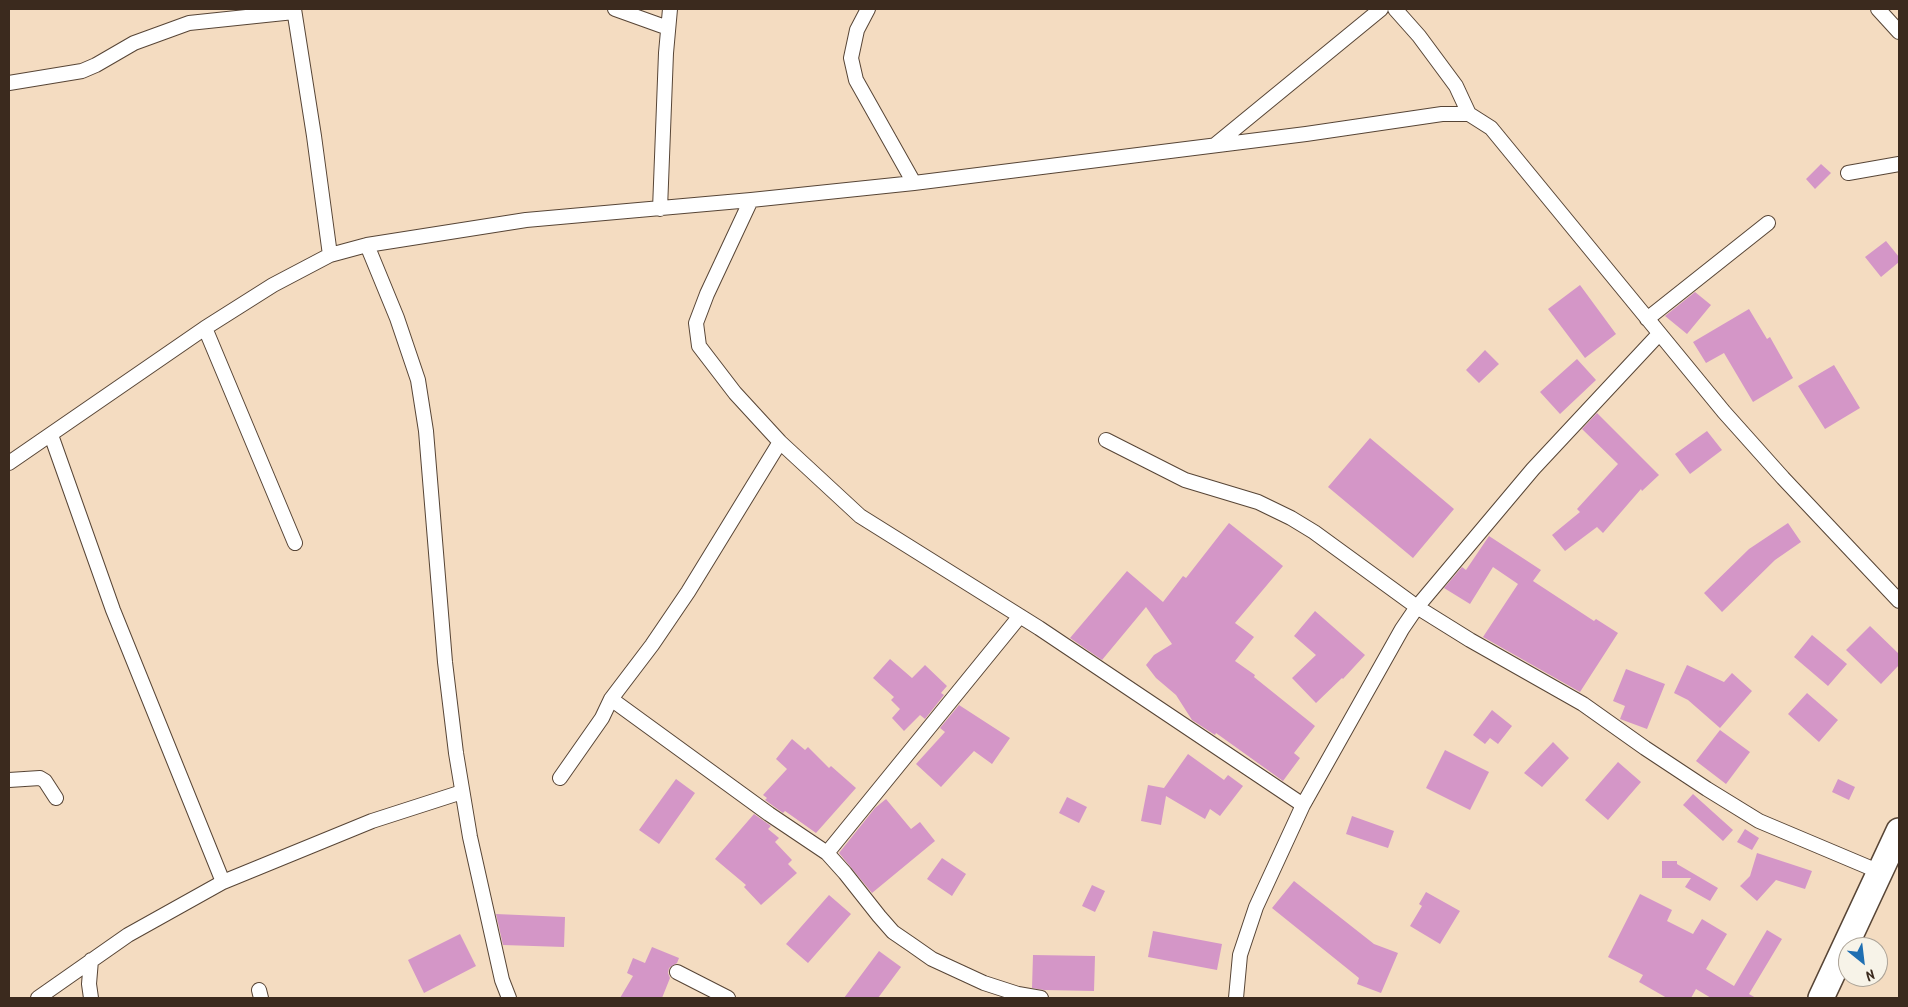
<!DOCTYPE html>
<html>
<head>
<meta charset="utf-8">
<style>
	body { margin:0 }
	#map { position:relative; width:1908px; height:1007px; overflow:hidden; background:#f4dcc1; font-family:Kalam,sans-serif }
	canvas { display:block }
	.frame { position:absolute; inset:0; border:10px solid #3b2a1e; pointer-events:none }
	.north { position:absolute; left:1838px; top:937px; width:50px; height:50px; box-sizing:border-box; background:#f7f3e8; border:1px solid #aca397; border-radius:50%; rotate:151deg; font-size:14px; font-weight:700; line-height:20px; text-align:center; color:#3b2a1e }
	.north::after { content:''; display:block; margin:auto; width:18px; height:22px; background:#1f6fb2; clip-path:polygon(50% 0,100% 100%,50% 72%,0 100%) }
</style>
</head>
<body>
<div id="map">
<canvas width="1908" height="1007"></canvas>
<div class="frame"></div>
<div class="north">N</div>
</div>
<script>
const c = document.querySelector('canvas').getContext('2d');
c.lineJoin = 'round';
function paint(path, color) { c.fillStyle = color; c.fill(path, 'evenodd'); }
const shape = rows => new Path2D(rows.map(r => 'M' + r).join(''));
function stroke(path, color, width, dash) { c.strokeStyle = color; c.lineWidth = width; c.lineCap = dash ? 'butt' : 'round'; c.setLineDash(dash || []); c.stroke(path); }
paint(shape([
	[1821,164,1831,173,1815,189,1806,179],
	[1886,241,1899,257,1899,262,1881,277,1865,257],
	[1580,285,1616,334,1585,358,1548,309],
	[1695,292,1711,305,1687,334,1665,316],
	[1749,309,1767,339,1770,337,1793,378,1753,402,1724,353,1706,363,1693,342],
	[1485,350,1499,364,1479,383,1466,370],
	[1577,359,1596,380,1560,414,1540,392],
	[1834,365,1860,408,1825,429,1798,386],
	[1597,413,1659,475,1642,491,1641,489,1603,533,1597,527,1565,551,1552,535,1580,512,1577,509,1618,464,1582,429],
	[1707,431,1722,450,1690,474,1675,454],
	[1370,438,1454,509,1413,558,1328,487],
	[1229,523,1283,566,1235,623,1254,637,1235,661,1255,675,1254,677,1315,726,1294,753,1300,758,1283,781,1216,733,1215,735,1192,720,1176,695,1156,678,1146,665,1154,655,1172,644,1146,607,1102,660,1070,638,1127,571,1163,602,1183,576,1186,578],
	[1788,523,1801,542,1775,560,1722,612,1704,593,1749,549],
	[1489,536,1541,570,1533,581,1594,621,1596,619,1618,633,1580,692,1483,637,1518,584,1493,567,1470,604,1444,588,1462,567,1466,570],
	[1315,611,1365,655,1343,679,1342,678,1316,703,1292,678,1316,655,1294,636],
	[1870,626,1899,654,1899,665,1881,684,1846,650],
	[1812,635,1847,664,1828,686,1794,657],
	[890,659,912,678,925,665,947,686,941,693,944,695,925,719,920,715,904,731,892,718,900,709,891,700,894,697,873,678],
	[1687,665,1724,682,1732,673,1752,691,1720,728,1688,700,1674,693],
	[1626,669,1665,684,1647,729,1620,719,1625,706,1613,701],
	[1807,693,1838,720,1819,742,1788,714],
	[959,705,1010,738,992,764,974,751,941,787,916,764,945,732,940,728],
	[1492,710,1512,726,1498,744,1490,738,1485,744,1473,735],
	[1720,730,1750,752,1726,784,1696,761],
	[792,739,805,750,808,747,829,768,831,766,856,788,816,833,785,811,783,813,765,800,767,798,763,795,787,769,776,759],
	[1553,742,1569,758,1542,787,1524,773],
	[1445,750,1489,772,1470,810,1426,788],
	[1188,754,1224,780,1228,775,1243,786,1220,816,1210,809,1205,819,1166,796,1161,825,1141,821,1148,785,1164,788],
	[1618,762,1641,782,1608,820,1585,800],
	[676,779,695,793,659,844,639,830],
	[1838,779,1855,787,1849,800,1832,792],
	[1693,794,1733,830,1723,841,1683,805],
	[1067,797,1087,807,1079,823,1059,813],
	[886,799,911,829,920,822,935,841,872,893,839,853,875,808],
	[754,814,771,826,768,829,779,838,775,842,792,860,788,864,797,873,761,905,744,887,746,885,715,859],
	[1352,816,1394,831,1388,848,1346,834],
	[1745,829,1759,838,1752,850,1737,842],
	[1757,853,1812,871,1805,889,1776,880,1757,901,1740,886,1750,876],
	[942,858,966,874,952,896,927,879],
	[1662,861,1677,861,1677,864,1718,888,1710,901,1685,887,1691,878,1662,878],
	[1294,881,1374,944,1398,953,1381,993,1357,984,1359,978,1272,908],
	[1092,885,1105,891,1095,912,1082,906],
	[1426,892,1460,911,1440,944,1410,926,1422,906,1419,904],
	[1640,894,1672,910,1667,921,1693,934,1702,919,1727,934,1706,969,1734,986,1767,930,1782,939,1749,994,1756,998,1711,998,1696,989,1691,998,1667,998,1639,982,1643,975,1608,957],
	[829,895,851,914,808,963,786,944],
	[496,914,565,917,564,947,503,945],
	[1153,931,1222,944,1217,970,1148,957],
	[460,934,476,966,424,993,408,960],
	[652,947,679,958,677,963,669,968,668,973,670,978,662,998,620,998,633,976,627,973,633,958,645,963],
	[879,951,901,967,878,998,844,998],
	[1033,955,1095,956,1094,991,1044,990,1032,988]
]), '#d496c7');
const street = shape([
	[294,9,314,136,330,255],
	[615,9,668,28],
	[868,9,857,30,851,58,856,80,914,183],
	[1395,9,1419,36,1456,86,1469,114],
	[1878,9,1899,32],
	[9,83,82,71,96,65,134,43,189,23,294,12],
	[1215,145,1381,9],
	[1848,173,1899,164],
	[751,200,707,294,696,323,699,346,735,393,780,442,860,516,1039,628,1303,805],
	[660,209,666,53,670,9],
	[367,245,397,318,418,380,426,431,445,662,456,753,470,837,502,980,509,998],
	[1647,319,1768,223],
	[205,328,295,543],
	[51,435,113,610,223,882],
	[1106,440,1185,480,1258,502,1291,518,1314,532,1417,607,1470,640,1583,704,1645,748,1707,789,1759,821,1880,872],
	[9,463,205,328,273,285,330,255,367,245,526,220,751,200,914,183,1306,134,1442,114,1469,114,1491,128,1724,412,1783,478,1899,601],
	[611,699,769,814,827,853,845,873,879,916,893,932,912,945,932,959,984,983,1018,994,1041,998],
	[560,778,602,718,611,699,652,645,688,592,780,442],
	[9,780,40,778,45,781,56,798],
	[827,853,1020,616],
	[91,960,89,984,91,998],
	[677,972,728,998],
	[259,990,261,998],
	[38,998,128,935,223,882,372,821,462,792],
	[1236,998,1240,955,1256,907,1303,805,1402,629,1417,607,1533,469,1659,334]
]);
const highway = shape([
	[1821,998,1899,831]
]);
stroke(street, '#574536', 16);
stroke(highway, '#574536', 28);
stroke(street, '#fff', 14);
stroke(highway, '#fff', 25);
</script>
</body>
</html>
